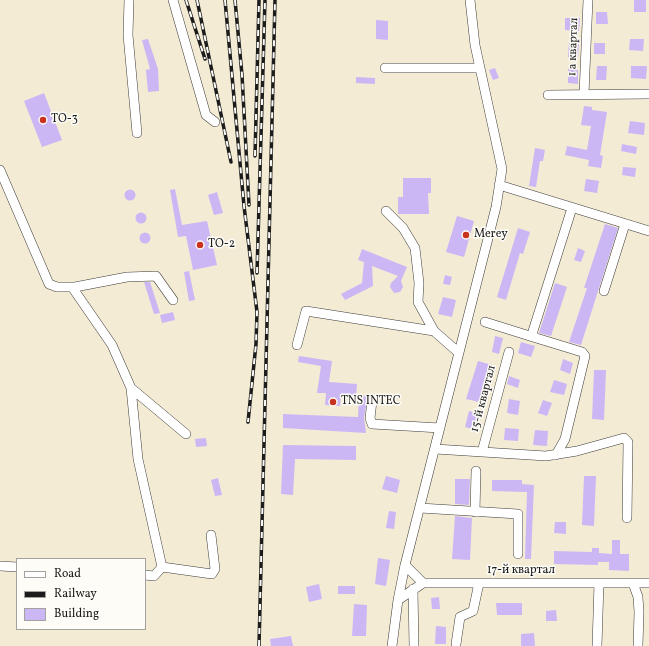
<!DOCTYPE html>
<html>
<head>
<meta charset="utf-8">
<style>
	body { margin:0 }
	#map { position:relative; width:649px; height:646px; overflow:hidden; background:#f4ebd5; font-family:Vollkorn,serif }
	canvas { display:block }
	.legend { position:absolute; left:16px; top:558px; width:130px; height:72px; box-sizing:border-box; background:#fdfcf7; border:1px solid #a3a29f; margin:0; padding:5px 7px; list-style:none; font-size:12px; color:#1c1c1c }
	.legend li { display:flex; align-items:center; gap:8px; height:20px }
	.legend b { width:20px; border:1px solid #a3a29f }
</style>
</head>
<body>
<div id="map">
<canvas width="649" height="646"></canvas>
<ul class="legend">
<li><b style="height:5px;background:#fff"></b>Road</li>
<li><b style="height:5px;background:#1c1c1c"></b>Railway</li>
<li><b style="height:11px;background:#ccb7f5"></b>Building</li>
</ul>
</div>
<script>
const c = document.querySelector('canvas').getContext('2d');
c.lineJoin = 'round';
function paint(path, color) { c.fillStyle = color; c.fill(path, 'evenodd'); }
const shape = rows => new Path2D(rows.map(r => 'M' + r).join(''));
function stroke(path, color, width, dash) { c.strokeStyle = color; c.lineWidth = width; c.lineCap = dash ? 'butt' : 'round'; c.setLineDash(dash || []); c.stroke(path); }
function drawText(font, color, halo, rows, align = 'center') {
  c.font = font + ' Vollkorn,serif'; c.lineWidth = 3; c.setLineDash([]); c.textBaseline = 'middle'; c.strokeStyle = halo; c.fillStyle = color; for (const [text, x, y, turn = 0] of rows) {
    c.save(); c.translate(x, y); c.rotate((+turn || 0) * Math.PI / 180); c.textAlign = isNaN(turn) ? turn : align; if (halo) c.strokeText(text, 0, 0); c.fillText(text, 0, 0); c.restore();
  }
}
paint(shape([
	[634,0,646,0,646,12,634,12],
	[596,12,607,12,608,24,596,24],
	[565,18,580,18,579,31,565,30],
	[376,20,388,21,388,40,376,39],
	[148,39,158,69,159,91,148,92,146,70,150,69,142,40],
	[630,39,644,39,643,51,629,50],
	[569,43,579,43,578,57,568,57],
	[594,43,605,43,605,54,594,54],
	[597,66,607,66,606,80,596,80],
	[631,66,647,66,646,79,631,78],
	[495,68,499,78,493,80,489,70],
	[568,69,578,70,578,84,568,83],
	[356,77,375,78,375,84,356,83],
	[44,93,62,140,42,147,24,101],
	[584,106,592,107,592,110,607,112,600,155,603,156,601,168,588,166,589,160,565,155,567,146,587,150,591,126,581,125],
	[630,121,645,123,644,135,628,133],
	[622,144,637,147,636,154,621,151],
	[535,148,545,150,543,161,540,161,536,187,529,186],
	[623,167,636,168,635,177,622,175],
	[403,178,431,178,431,193,428,193,429,214,398,214,398,197,403,197],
	[586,179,599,181,597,193,584,191],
	[175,189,182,225,207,221,217,265,193,270,186,236,178,237,170,190],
	'124.5 195a5.5 5.5 0 1 1 11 0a5.5 5.5 0 1 1-11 0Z',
	[217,192,223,213,214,215,208,195],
	'135.5 218a5.5 5.5 0 1 1 11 0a5.5 5.5 0 1 1-11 0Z',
	[457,216,474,221,464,257,446,252],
	[605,224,618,228,581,345,569,342,587,288,584,288],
	[518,228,530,232,523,254,520,253,506,300,497,297],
	'139.5 238a5.5 5.5 0 1 1 11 0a5.5 5.5 0 1 1-11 0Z',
	[578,248,585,251,581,262,574,260],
	[362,249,407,267,401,281,403,287,400,292,394,293,390,287,391,283,398,276,372,266,373,286,345,300,341,294,362,283,364,262,358,260],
	[189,271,195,300,189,301,184,272],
	[445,275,452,277,450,285,443,284],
	[144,282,150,282,160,313,154,314],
	[555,283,567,287,551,336,539,333],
	[443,297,456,300,452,317,438,314],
	[173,312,175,320,162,323,160,315],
	[495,336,503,338,499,354,492,352],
	[521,342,535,346,531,357,518,353],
	[299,356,332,361,329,382,357,384,356,396,341,395,340,406,325,405,326,393,317,393,321,366,298,362],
	[563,359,573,363,570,374,560,370],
	[478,361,492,365,489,379,485,378,479,402,466,399],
	[594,370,606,370,604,420,592,419],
	[509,376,520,380,518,388,507,384],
	[554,380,567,384,564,395,550,392],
	[359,396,368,396,364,417,366,433,283,428,283,414,358,417],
	[509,399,520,401,518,415,507,413],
	[543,400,552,403,547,416,538,413],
	[469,411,480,414,476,430,465,427],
	[505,428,519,429,518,441,504,440],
	[535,430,548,431,547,446,533,445],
	[206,438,207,446,196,447,195,439],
	[283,445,356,446,356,460,295,459,293,495,281,494],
	[386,476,400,480,397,493,382,489],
	[584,476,596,476,594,526,582,525],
	[218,478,222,495,215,496,211,480],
	[455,479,470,479,469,505,455,504],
	[492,480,522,480,522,484,534,485,531,559,525,559,527,492,492,491],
	[389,511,396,512,394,529,386,528],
	[455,516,472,518,470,560,452,559],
	[555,522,566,522,566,534,554,533],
	[612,540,620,540,620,554,629,554,629,571,609,570,609,562,598,562,598,565,554,564,554,551,592,552,592,548,599,548,599,553,612,554],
	[378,558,390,560,386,586,375,584],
	[319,584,322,599,309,602,306,587],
	[338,586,355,586,355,594,338,594],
	[439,597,440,609,432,609,431,598],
	[496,603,522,603,522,615,497,615],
	[354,604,367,605,366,636,352,636],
	[556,610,557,621,546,621,546,611],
	[436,626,446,627,446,644,435,644],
	[534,633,535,646,521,646,521,634],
	[291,636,293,646,271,646,270,639]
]), '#ccb7f5');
const minor = shape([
	[129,0,128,35,137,133],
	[173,0,206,115,215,122],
	[385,68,480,68],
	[584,94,588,0],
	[548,95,649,94],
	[0,170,49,284,57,287,75,287,127,277,156,276,173,300],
	[499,185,649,231],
	[386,211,403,228,415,248,419,283,418,302,434,331],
	[72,287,112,345,131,388,186,434],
	[604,291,625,224],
	[485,322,533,337],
	[297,345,306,311,434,331,459,353],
	[131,388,138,459,162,567,154,576,145,575],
	[372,401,370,418,372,424,440,428],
	[435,449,546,456,577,451,624,438,628,442,627,518],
	[482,452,509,352],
	[556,455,565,439,585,356,582,352,533,337,533,331,572,208],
	[420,508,518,514,518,554],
	[475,512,476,471],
	[405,565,423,583],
	[0,566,17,567],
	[162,567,212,574,215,569,211,535],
	[633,583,638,597,639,612,638,646],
	[413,589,414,646],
	[398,600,423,583,649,583],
	[456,644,460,617,473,611,479,583],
	[392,646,398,600,405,565,496,207,502,169,475,45,470,0],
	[597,646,599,583]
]);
stroke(minor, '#3c3b38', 10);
stroke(minor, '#fff', 9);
const rail = shape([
	[186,0,205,59],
	[197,0,231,162],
	[225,0,244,206,257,312,256,344,248,422],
	[235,0,242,75,249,205],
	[255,156,259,0],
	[257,273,265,0],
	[259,646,275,0]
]);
stroke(rail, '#1c1c1c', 3.5);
stroke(rail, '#fdfcf7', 2, [6]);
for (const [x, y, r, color] of [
	[43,120,4,"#c8321e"],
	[466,235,4,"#c8321e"],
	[200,245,4,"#c8321e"],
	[333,402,4,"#c8321e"]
]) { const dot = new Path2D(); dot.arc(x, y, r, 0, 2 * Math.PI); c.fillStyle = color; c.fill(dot); stroke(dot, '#fdfcf7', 1.5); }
drawText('12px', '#1c1c1c', '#fdfcf7', [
	["1 а квартал",574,47,-88],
	["15-й квартал",484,399,-75],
	["17-й квартал",521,571]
]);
drawText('12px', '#1c1c1c', '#fdfcf7', [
	["ТО-3",51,120],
	["Merey",474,235],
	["ТО-2",208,245],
	["TNS INTEC",341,402]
], 'left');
</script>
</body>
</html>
